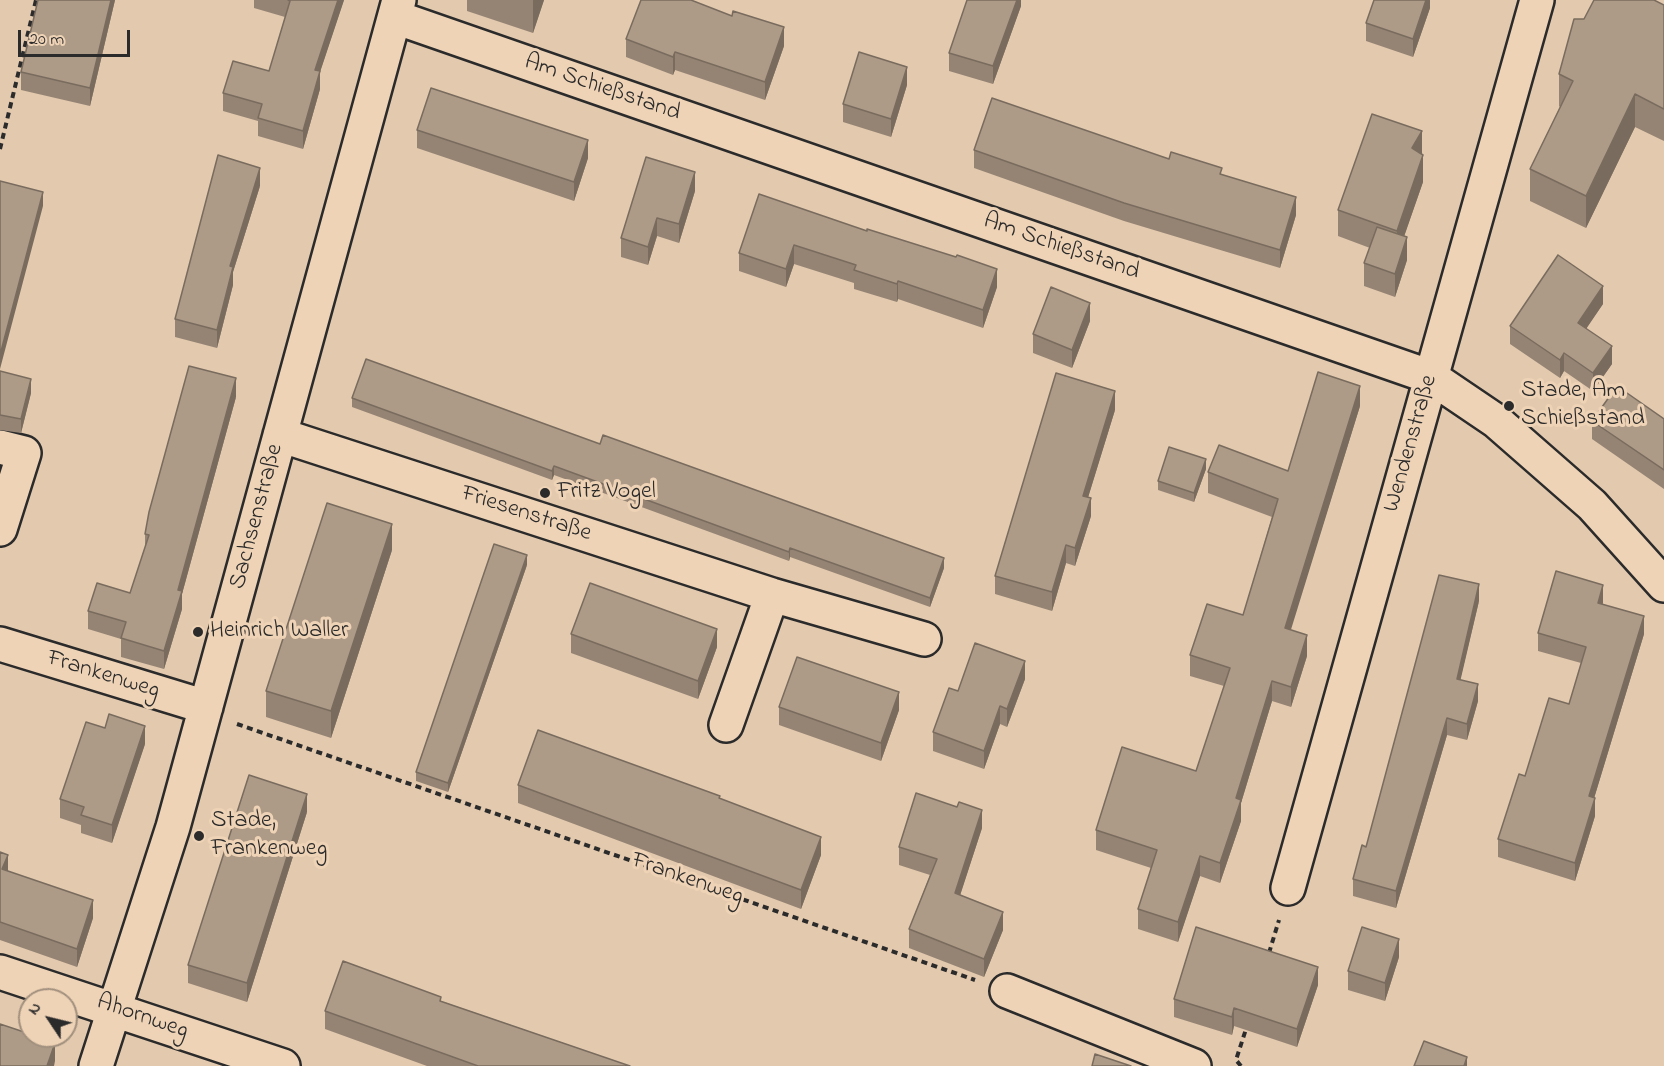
<!DOCTYPE html>
<html>
<head>
<meta charset="utf-8">
<style>
	body { margin:0 }
	#map { position:relative; width:1664px; height:1066px; overflow:hidden; background:#e3c9ae; font-family:"Indie Flower",sans-serif }
	canvas { display:block }
	.north { position:absolute; left:18px; top:988px; width:60px; height:60px; box-sizing:border-box; background:#efd3b6; border:2px solid #a1907e; border-radius:50%; rotate:305deg; font-size:16px; font-weight:700; line-height:24px; text-align:center; color:#2b2b2b }
	.north::after { content:''; display:block; margin:auto; width:21px; height:27px; background:#2b2b2b; clip-path:polygon(50% 0,100% 100%,50% 72%,0 100%) }
	.scale { position:absolute; left:18px; top:30px; width:112px; height:27px; box-sizing:border-box; border:3px solid #2b2b2b; border-top:0; padding-left:8px; font-size:18px; line-height:21px; white-space:nowrap; color:#2b2b2b; -webkit-text-stroke:4px #efd3b6; paint-order:stroke }
</style>
</head>
<body>
<div id="map">
<canvas width="1664" height="1066"></canvas>
<div class="north">N</div>
<div class="scale">20 m</div>
</div>
<script>
const c = document.querySelector('canvas').getContext('2d');
c.lineJoin = 'round';
const shape = rows => new Path2D(rows.map(r => 'M' + r).join(''));
function stroke(path, color, width, dash) { c.strokeStyle = color; c.lineWidth = width; c.lineCap = dash ? 'butt' : 'round'; c.setLineDash(dash || []); c.stroke(path); }
function paint(path, color) { c.fillStyle = color; c.fill(path, 'evenodd'); }
function drawText(font, color, halo, rows, align = 'center') {
  c.font = font + ' "Indie Flower",sans-serif'; c.lineWidth = 6; c.setLineDash([]); c.textBaseline = 'middle'; c.strokeStyle = halo; c.fillStyle = color; for (const [text, x, y, turn = 0] of rows) {
    c.save(); c.translate(x, y); c.rotate((+turn || 0) * Math.PI / 180); c.textAlign = isNaN(turn) ? turn : align; if (halo) c.strokeText(text, 0, 0); c.fillText(text, 0, 0); c.restore();
  }
}
const minor = shape([
	[395,17,1431,377,1496,421,1592,505,1664,585],
	[280,435,772,595,924,639],
	[0,447,24,453,0,529],
	[0,644,206,707],
	[726,725,772,595],
	[1288,888,1537,0],
	[0,972,283,1066],
	[1007,991,1194,1066],
	[96,1066,173,827,399,0]
]);
stroke(minor, '#2b2b2b', 38);
stroke(shape([
	[0,149,36,0],
	[237,724,975,980],
	[1269,953,1279,920],
	[1241,1066,1236,1060,1247,1026]
]), '#2b2b2b', 4, [6, 4.5]);
stroke(minor, '#efd3b6', 33);
paint(shape([
	[38,0,115,0,90,106,21,90,21,72],
	[254,0,344,0,320,72,320,89,303,149,258,136,258,121,223,111,223,93,269,71,285,17,254,8],
	[467,0,544,0,533,33,467,11],
	[1021,0,1021,6,993,84,949,71,949,53],
	[1430,0,1430,8,1413,57,1366,41,1366,23],
	[1664,5,1664,141,1635,127,1586,228,1530,201,1530,169,1560,107,1559,106,1559,74,1584,19],
	[626,39,784,46,765,100,675,70,673,75,626,57],
	[907,85,891,137,843,122,843,104],
	[417,130,588,158,574,201,417,148],
	[974,150,1169,159,1222,174,1296,215,1280,268,1124,221,974,168],
	[1422,155,1423,182,1404,236,1407,260,1395,297,1364,286,1364,263,1370,248,1338,236,1338,210],
	[260,186,233,272,233,285,217,348,175,337,175,319],
	[695,191,679,243,657,236,648,265,621,257,621,238],
	[867,231,997,287,983,328,898,299,897,302,854,289,854,283,794,264,786,287,739,271,739,253],
	[1603,304,1586,328,1612,364,1593,391,1564,371,1560,378,1510,344,1510,326],
	[1090,321,1072,368,1033,353,1033,334],
	[0,371,31,393,21,433,0,430],
	[236,397,182,594,182,609,164,669,121,657,121,639,88,629,88,611,130,593,145,547,145,534],
	[352,398,600,444,944,568,930,607,790,557,789,561,554,475,552,480,352,407],
	[1360,406,1290,630,1307,656,1291,707,1272,701,1241,803,1241,821,1220,883,1200,876,1178,942,1138,929,1138,909,1151,868,1096,850,1096,830,1196,771,1224,686,1190,676,1190,655,1243,615,1272,517,1208,493,1208,472,1288,471],
	[1115,410,1088,497,1091,516,1075,566,1066,563,1052,611,995,594,995,576],
	[1664,419,1664,489,1592,439,1592,421],
	[1206,469,1194,502,1158,490,1158,481],
	[392,550,331,738,266,717,266,691],
	[527,565,448,792,416,781,416,772],
	[1479,601,1460,680,1478,701,1467,740,1447,735,1396,908,1353,896,1353,879,1366,847],
	[1603,604,1644,634,1594,798,1595,816,1575,881,1498,857,1498,839,1525,776,1569,704,1581,663,1538,651,1538,633],
	[571,634,717,647,698,699,571,653],
	[1025,679,1007,727,1000,724,984,769,933,751,933,732,958,691],
	[779,707,899,710,881,761,779,725],
	[145,744,112,843,81,833,81,825,60,818,60,799],
	[518,785,720,799,821,855,801,909,518,803],
	[307,812,247,1002,188,983,188,965],
	[982,828,960,895,1003,930,984,977,909,948,909,929,930,875,899,865,899,847],
	[0,852,8,871,93,918,77,967,0,940],
	[1399,957,1385,1001,1348,990,1348,971],
	[1318,985,1297,1047,1234,1026,1232,1035,1174,1017,1174,999],
	[441,1001,630,1066,427,1066,325,1029,325,1011]
]), '#958474');
paint(shape([
	[111,0,115,0,90,106,90,88],
	[338,0,344,0,320,72,320,89,303,149,303,131,315,70],
	[533,0,544,0,533,33],
	[1017,0,1021,0,1021,6,993,84,993,66],
	[1426,0,1430,0,1430,8,1413,57,1413,39],
	[784,27,784,46,765,100,765,82],
	[675,52,675,70,673,75,673,57],
	[907,67,907,85,891,137,891,119],
	[1635,94,1635,127,1586,228,1586,196],
	[1422,131,1422,158,1412,148],
	[588,140,588,158,574,201,574,182],
	[1423,155,1423,182,1397,257,1397,231],
	[260,168,260,186,233,272,233,285,217,348,217,330,230,266],
	[695,172,695,191,679,243,679,224],
	[43,192,43,206,0,369,0,355],
	[1296,197,1296,215,1280,268,1280,250],
	[657,218,657,236,648,265,648,247],
	[1407,237,1407,260,1395,297,1395,274],
	[794,245,794,264,786,287,786,269],
	[997,269,997,287,983,328,983,310],
	[898,281,898,299,897,302,897,284],
	[1603,286,1603,304,1578,341,1578,323],
	[1090,303,1090,321,1072,368,1072,350],
	[1612,346,1612,364,1593,391,1593,373],
	[1564,353,1564,371,1560,378,1560,360],
	[236,378,236,397,182,594,182,609,164,669,164,651,178,590],
	[31,379,31,393,21,433,21,419],
	[1360,386,1360,406,1285,649,1285,628],
	[1115,391,1115,410,1083,514,1083,496],
	[1206,459,1206,469,1194,502,1194,493],
	[554,466,554,475,552,480,552,471],
	[1091,498,1091,516,1075,566,1075,548],
	[392,524,392,550,331,738,331,711],
	[1066,545,1066,563,1052,611,1052,592],
	[790,548,790,557,789,561,789,552],
	[527,555,527,565,448,792,448,783],
	[944,558,944,568,930,607,930,598],
	[1479,584,1479,601,1457,695,1457,679],
	[1603,585,1603,603,1598,621,1598,603],
	[1644,616,1644,634,1589,815,1589,796],
	[717,629,717,647,698,699,698,681],
	[1307,635,1307,656,1291,707,1291,687],
	[1025,661,1025,679,1007,727,1007,709],
	[1272,681,1272,701,1241,803,1241,821,1220,883,1220,863,1236,798],
	[1478,684,1478,701,1467,740,1467,724],
	[899,692,899,710,881,761,881,743],
	[1000,706,1000,724,984,769,984,751],
	[1447,718,1447,735,1396,908,1396,891],
	[145,726,145,744,112,843,112,825],
	[307,794,307,812,247,1002,247,983],
	[1595,798,1595,816,1575,881,1575,863],
	[982,810,982,828,955,911,955,893],
	[821,837,821,855,801,909,801,890],
	[8,855,8,873,2,869],
	[1200,856,1200,876,1178,942,1178,922],
	[93,900,93,918,77,967,77,949],
	[1003,912,1003,930,984,977,984,959],
	[1399,939,1399,957,1385,1001,1385,983],
	[1318,967,1318,985,1297,1047,1297,1029],
	[1234,1008,1234,1026,1232,1035,1232,1017],
	[55,1043,55,1061,54,1066,47,1066],
	[1467,1057,1467,1066,1464,1066]
]), '#796c5e');
const building = shape([
	[38,0,111,0,90,88,21,72,38,0],
	[288,0,338,0,315,70,320,71,303,131,258,118,262,104,223,93,233,61,269,71,290,1,288,0],
	[641,0,691,0,732,16,733,11,784,27,765,82,675,52,673,57,626,39,641,0],
	[967,0,1017,0,993,66,949,53,967,0],
	[1374,0,1426,0,1413,39,1366,23,1374,0],
	[1594,0,1654,0,1664,5,1664,109,1635,94,1586,196,1530,169,1573,81,1559,74,1574,19,1584,19,1594,0],
	[859,52,907,67,891,119,843,104,859,52],
	[431,88,588,140,574,182,417,130,431,88],
	[992,98,1169,159,1171,152,1222,168,1220,174,1296,197,1280,250,1124,203,974,150,992,98],
	[1372,114,1422,131,1412,148,1423,155,1397,231,1338,210,1372,114],
	[218,155,260,168,230,266,233,267,217,330,175,319,218,155],
	[646,157,695,172,679,224,657,218,648,247,621,238,646,157],
	[0,181,43,192,0,355,0,181],
	[759,194,867,231,867,229,956,257,957,255,997,269,983,310,898,281,897,284,854,270,856,265,794,245,786,269,739,253,759,194],
	[1377,227,1407,237,1395,274,1364,263,1377,227],
	[1558,255,1603,286,1578,323,1612,346,1593,373,1564,353,1560,360,1510,326,1558,255],
	[1051,287,1090,303,1072,350,1033,334,1051,287],
	[366,359,600,444,603,435,944,558,930,598,790,548,789,552,554,466,552,471,352,398,366,359],
	[189,366,236,378,178,590,182,591,164,651,121,638,126,622,88,611,97,583,130,593,149,535,145,534,149,512,189,366],
	[0,371,31,379,21,419,0,415,0,371],
	[1318,372,1360,386,1285,628,1307,635,1291,687,1272,681,1236,798,1241,800,1220,863,1200,856,1178,922,1138,909,1157,850,1096,830,1122,747,1196,771,1230,668,1190,655,1207,604,1243,615,1278,499,1208,472,1219,445,1288,471,1318,372],
	[1056,373,1115,391,1083,496,1091,498,1075,548,1066,545,1052,592,995,576,1056,373],
	[1617,386,1664,419,1664,470,1592,421,1617,386],
	[1169,447,1206,459,1194,493,1158,481,1169,447],
	[327,503,392,524,331,711,266,691,327,503],
	[494,544,527,555,448,783,416,772,494,544],
	[1556,571,1603,585,1598,603,1644,616,1589,796,1595,798,1575,863,1498,839,1519,774,1525,776,1549,698,1569,704,1586,647,1538,633,1556,571],
	[1439,575,1479,584,1457,679,1478,684,1467,724,1447,718,1396,891,1353,879,1362,845,1366,847,1439,575],
	[590,583,717,629,698,681,571,634,590,583],
	[975,643,1025,661,1007,709,1000,706,984,751,933,732,949,688,958,691,975,643],
	[797,657,899,692,881,743,779,707,797,657],
	[109,714,145,726,112,825,81,815,84,807,60,799,86,722,105,728,109,714],
	[538,730,720,796,719,798,821,837,801,890,518,785,538,730],
	[249,775,307,794,247,983,188,965,249,775],
	[916,793,957,807,959,802,982,810,955,893,1003,912,984,959,909,929,937,859,899,847,916,793],
	[0,852,8,855,2,869,93,900,77,949,0,922,0,852],
	[1196,927,1318,967,1297,1029,1234,1008,1232,1017,1174,999,1196,927],
	[1362,927,1399,939,1385,983,1348,971,1362,927],
	[343,961,441,997,440,1001,630,1066,478,1066,325,1011,343,961],
	[0,1024,30,1034,30,1036,36,1036,55,1043,47,1066,0,1066,0,1024],
	[1424,1041,1467,1057,1464,1066,1414,1066,1424,1041],
	[1095,1054,1131,1066,1092,1066,1095,1054]
]);
paint(building, '#ad9a87');
stroke(building, '#796c5e', 1.5);
for (const [x, y, r, color] of [
	[1509,406,6,"#2b2b2b"],
	[545,493,6,"#2b2b2b"],
	[198,632,6,"#2b2b2b"],
	[199,836,6,"#2b2b2b"]
]) { const dot = new Path2D(); dot.arc(x, y, r, 0, 2 * Math.PI); c.fillStyle = color; c.fill(dot); stroke(dot, '#efd3b6', 2); }
drawText('24px', '#2b2b2b', '#efd3b6', [
	["Am Schießstand",602,89,19],
	["Am Schießstand",1061,248,19],
	["Wendenstraße",1412,444,-74],
	["Friesenstraße",526,515,18],
	["Sachsenstraße",258,517,-75],
	["Frankenweg",103,676,17],
	["Frankenweg",687,880,19],
	["Ahornweg",142,1018,19]
]);
drawText('24px', '#2b2b2b', '#efd3b6', [
	["Stade, Am",1521,392],
	["Schießstand",1521,420],
	["Fritz Vogel",557,493],
	["Heinrich Waller",210,632],
	["Stade,",211,822],
	["Frankenweg",211,850]
], 'left');
</script>
</body>
</html>
